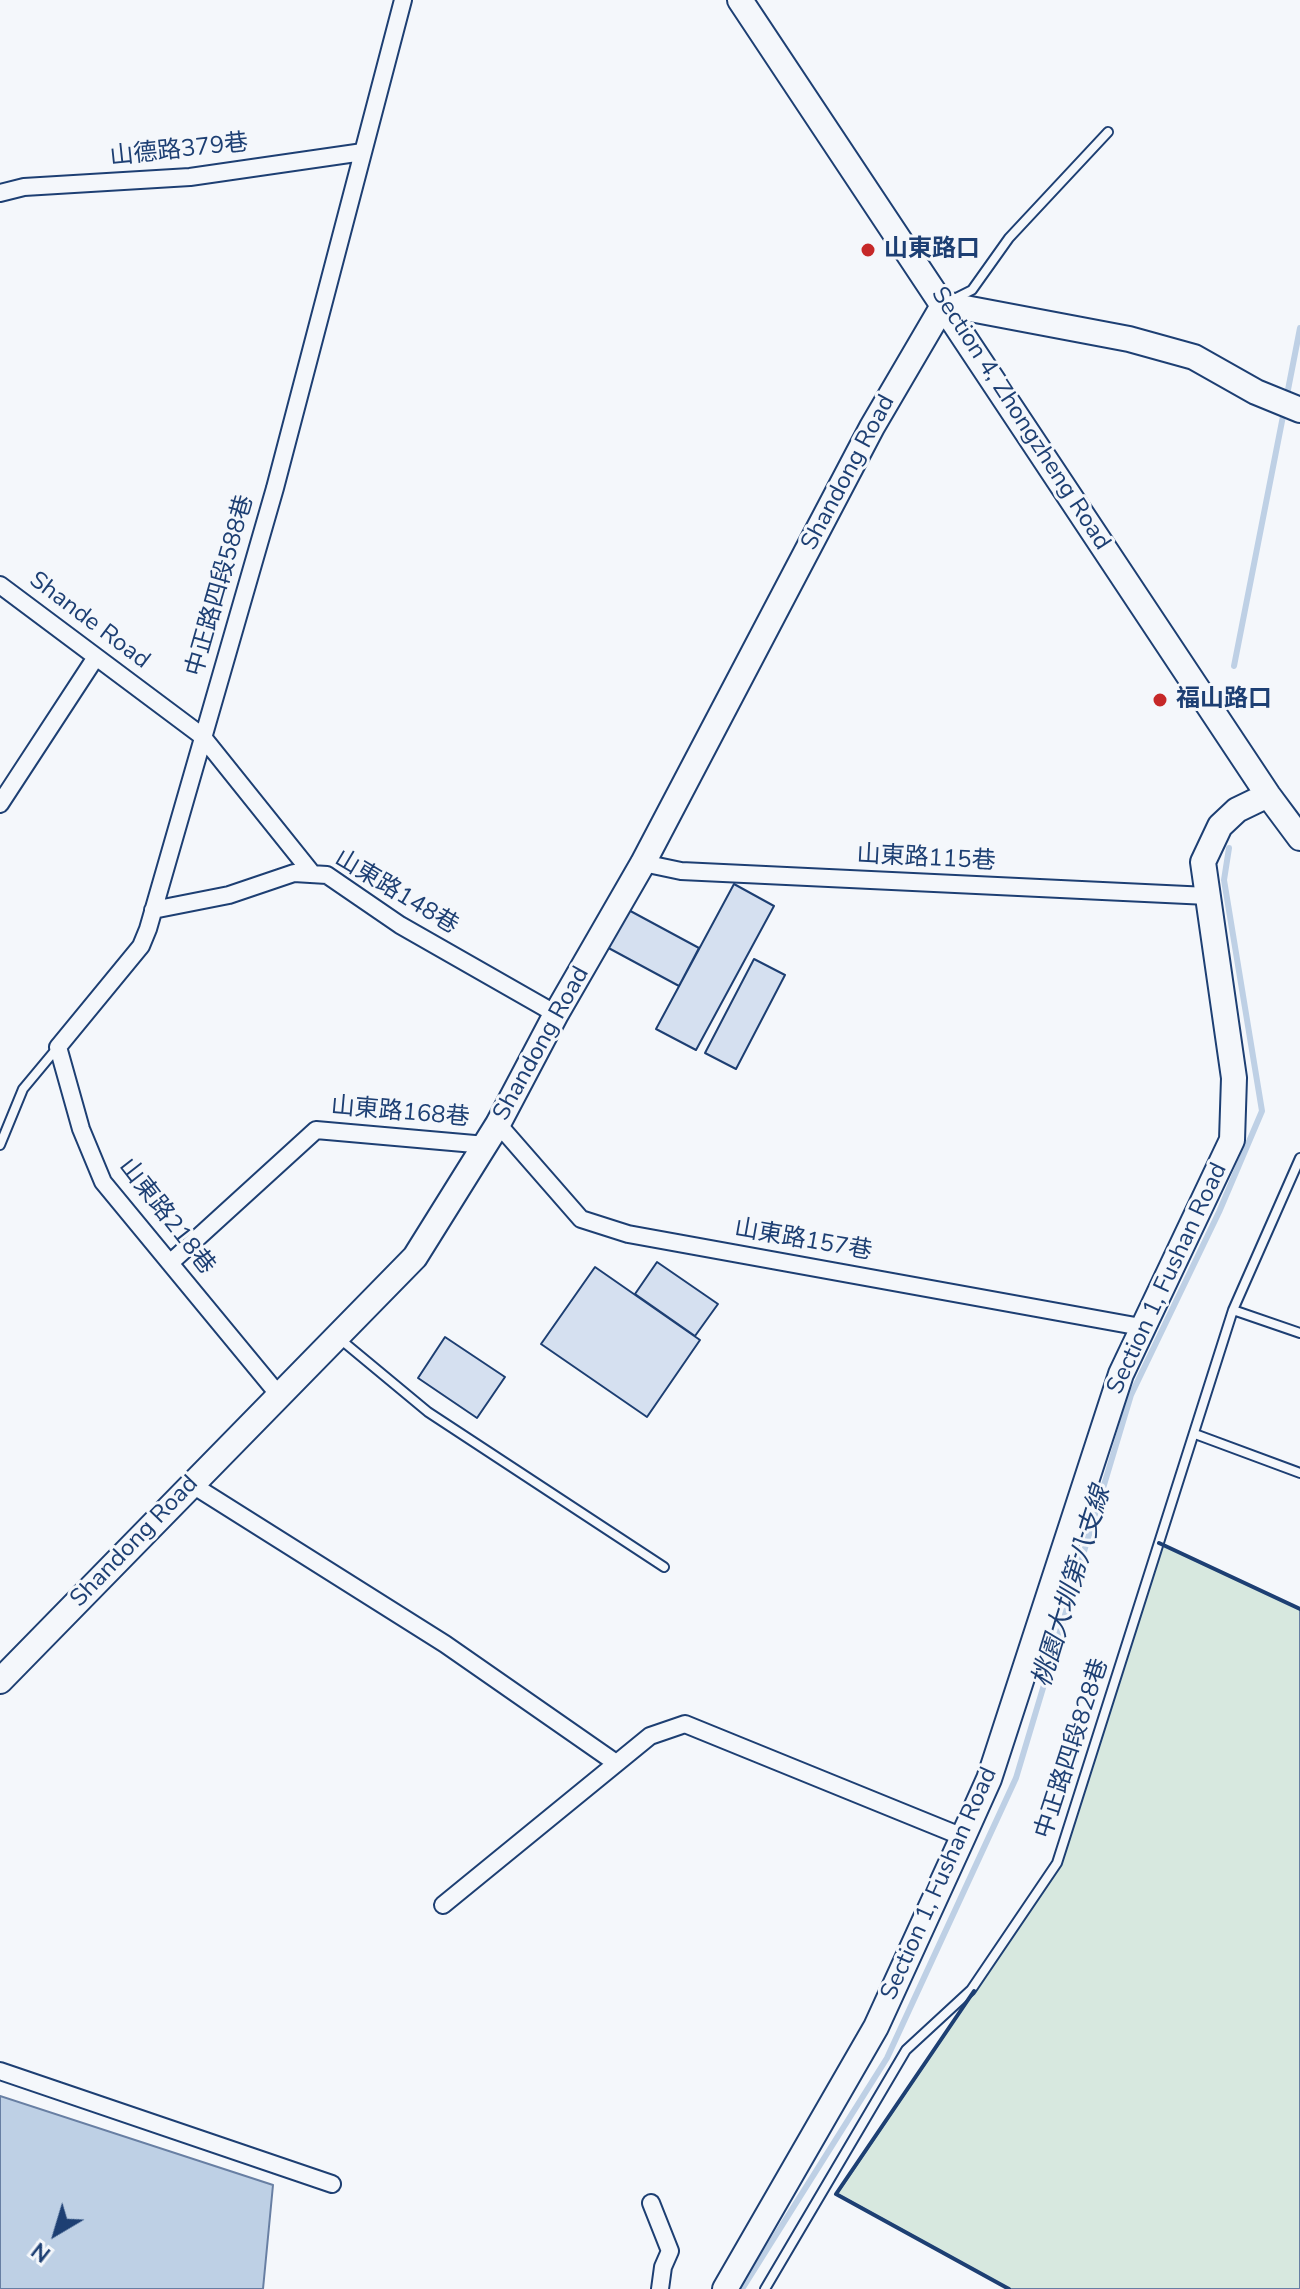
<!DOCTYPE html>
<html>
<head>
<meta charset="utf-8">
<style>
	body { margin:0 }
	#map { position:relative; width:1300px; height:2289px; overflow:hidden; background:#f4f7fb; font-family:"Nunito Sans",sans-serif }
	canvas { display:block }
	.north { position:absolute; left:16px; top:2193px; width:80px; height:80px; -webkit-text-stroke:6px #f4f7fb; paint-order:stroke; rotate:218deg; font-size:22px; font-weight:700; line-height:32px; text-align:center; color:#1d3f73 }
	.north::after { content:''; display:block; margin:auto; width:28px; height:36px; background:#1d3f73; clip-path:polygon(50% 0,100% 100%,50% 72%,0 100%) }
</style>
</head>
<body>
<div id="map">
<canvas width="1300" height="2289"></canvas>
<div class="north">N</div>
</div>
<script>
const c = document.querySelector('canvas').getContext('2d');
c.lineJoin = 'round';
function paint(path, color) { c.fillStyle = color; c.fill(path, 'evenodd'); }
const shape = rows => new Path2D(rows.map(r => 'M' + r).join(''));
function stroke(path, color, width, dash) { c.strokeStyle = color; c.lineWidth = width; c.lineCap = dash ? 'butt' : 'round'; c.setLineDash(dash || []); c.stroke(path); }
function drawText(font, color, halo, rows, align = 'center') {
  c.font = font + ' "Nunito Sans","Noto Sans TC",sans-serif'; c.lineWidth = 6; c.setLineDash([]); c.textBaseline = 'middle'; c.strokeStyle = halo; c.fillStyle = color; for (const [text, x, y, turn = 0] of rows) {
    c.save(); c.translate(x, y); c.rotate((+turn || 0) * Math.PI / 180); c.textAlign = isNaN(turn) ? turn : align; if (halo) c.strokeText(text, 0, 0); c.fillText(text, 0, 0); c.restore();
  }
}
const green = shape([
	[1159,1543,1300,1609,1300,2289,1009,2289,837,2194,1040,1894,1063,1850,1159,1543]
]);
paint(green, '#d7e8df');
stroke(green, '#687fa3', 2);
const water = shape([
	[0,2096,273,2185,263,2289,0,2289,0,2096]
]);
paint(water, '#bed0e5');
stroke(water, '#687fa3', 2);
stroke(shape([
	[1286,400,1300,328],
	[1234,666,1284,411],
	[742,2289,887,2058,1016,1778,1131,1395,1219,1212,1262,1111,1224,880,1229,848]
]), '#bed0e5', 6);
const building = shape([
	[734,884,774,906,696,1050,656,1029,734,884],
	[623,907,699,948,679,986,603,945,623,907],
	[754,959,785,975,736,1069,705,1053,754,959],
	[657,1262,718,1304,695,1336,635,1294,657,1262],
	[595,1267,700,1340,647,1417,541,1344,595,1267],
	[445,1337,505,1377,477,1418,418,1378,445,1337]
]);
paint(building, '#d5e0f0');
stroke(building, '#1d3f73', 2);
const lane = shape([
	[952,300,972,290,1009,238,1108,132],
	[0,1145,23,1089,58,1047],
	[1233,1310,1300,1333],
	[340,1339,428,1412,664,1567],
	[1195,1434,1300,1473],
	[765,2289,906,2050,971,1990,1057,1863,1233,1310,1300,1158]
]);
const street = shape([
	[0,193,24,187,190,177,363,152],
	[0,585,202,736,311,872],
	[0,804,96,657],
	[643,863,681,871,1208,896],
	[153,910,229,895,294,873,327,875,400,925,556,1014],
	[498,1124,581,1219,628,1234,1141,1327],
	[170,1263,316,1130,486,1145],
	[278,1394,103,1182,81,1129,58,1047,141,946,148,929,275,488,403,0],
	[191,1484,445,1644,616,1763],
	[443,1905,650,1736,685,1724,963,1837],
	[0,2071,332,2184],
	[651,2203,670,2251,663,2267,660,2289]
]);
const secondary = shape([
	[740,0,1268,795,1300,838],
	[0,1681,415,1257,498,1124,556,1014,643,863,872,427,944,304,1129,339,1194,357,1256,392,1300,410],
	[725,2289,876,2027,963,1837,989,1779,1121,1374,1232,1140,1234,1078,1203,862,1220,826,1237,810,1268,795]
]);
stroke(lane, '#1d3f73', 12);
stroke(street, '#1d3f73', 20);
stroke(secondary, '#1d3f73', 28);
stroke(lane, '#f4f7fb', 8);
stroke(street, '#f4f7fb', 16);
stroke(secondary, '#f4f7fb', 24);
stroke(shape([
	[1159,1543,1300,1609],
	[974,1991,836,2194,1009,2289]
]), '#1d3f73', 4);
for (const [x, y, r, color] of [
	[868,250,8,"#c62828"],
	[1160,700,8,"#c62828"]
]) { const dot = new Path2D(); dot.arc(x, y, r, 0, 2 * Math.PI); c.fillStyle = color; c.fill(dot); stroke(dot, '#f4f7fb', 3); }
drawText('24px', '#1d3f73', '#f4f7fb', [
	["山德路379巷",179,151,-6],
	["Section 4, Zhongzheng Road",1020,419,57],
	["Shandong Road",849,473,-62],
	["中正路四段588巷",221,586,-74],
	["Shande Road",89,621,37],
	["山東路115巷",926,859,3],
	["山東路148巷",396,893,31],
	["Shandong Road",542,1044,-61],
	["山東路168巷",400,1113,5],
	["山東路218巷",166,1217,52],
	["山東路157巷",803,1241,10],
	["Section 1, Fushan Road",1168,1279,-65],
	["Shandong Road",135,1542,-46],
	["中正路四段828巷",1073,1749,-72],
	["Section 1, Fushan Road",940,1884,-66]
]);
drawText('bold 24px', '#1d3f73', '#f4f7fb', [
	["山東路口",884,250],
	["福山路口",1176,700]
], 'left');
drawText('italic 26px', '#1d3f73', '#f4f7fb', [
	["桃園大圳第八支線",1073,1587,-73]
]);
</script>
</body>
</html>
